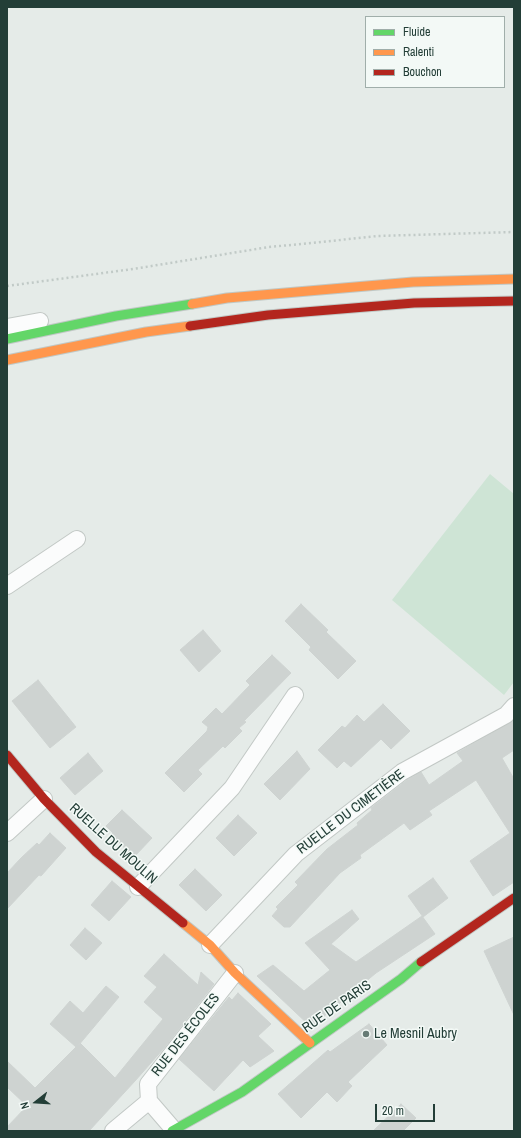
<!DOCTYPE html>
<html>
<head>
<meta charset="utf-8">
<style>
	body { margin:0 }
	#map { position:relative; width:521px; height:1138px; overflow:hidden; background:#e5ebe8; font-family:"Archivo Narrow",sans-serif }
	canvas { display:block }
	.frame { position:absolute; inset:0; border:8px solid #233e37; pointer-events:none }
	.legend { position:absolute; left:365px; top:16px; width:140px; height:72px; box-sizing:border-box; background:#f3f9f6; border:1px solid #a0aeaa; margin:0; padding:5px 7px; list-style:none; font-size:12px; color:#233e37 }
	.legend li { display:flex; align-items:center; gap:8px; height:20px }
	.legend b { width:20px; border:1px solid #a0aeaa }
	.north { position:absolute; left:16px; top:1082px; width:40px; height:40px; -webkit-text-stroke:3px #f3f9f6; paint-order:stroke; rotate:253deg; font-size:11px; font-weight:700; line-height:16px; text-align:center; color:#233e37 }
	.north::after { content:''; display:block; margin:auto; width:14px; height:18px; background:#233e37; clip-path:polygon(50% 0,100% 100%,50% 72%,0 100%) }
	.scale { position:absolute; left:375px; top:1104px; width:60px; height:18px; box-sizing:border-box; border:2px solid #233e37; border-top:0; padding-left:5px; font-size:12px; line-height:14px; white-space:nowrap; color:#233e37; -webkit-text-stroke:3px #f3f9f6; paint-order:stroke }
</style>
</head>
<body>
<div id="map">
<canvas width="521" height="1138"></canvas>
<div class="frame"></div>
<ul class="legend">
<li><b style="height:5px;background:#63d668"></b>Fluide</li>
<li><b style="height:5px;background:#ff974d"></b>Ralenti</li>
<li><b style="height:5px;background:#b3261e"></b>Bouchon</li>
</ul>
<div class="north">N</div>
<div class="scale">20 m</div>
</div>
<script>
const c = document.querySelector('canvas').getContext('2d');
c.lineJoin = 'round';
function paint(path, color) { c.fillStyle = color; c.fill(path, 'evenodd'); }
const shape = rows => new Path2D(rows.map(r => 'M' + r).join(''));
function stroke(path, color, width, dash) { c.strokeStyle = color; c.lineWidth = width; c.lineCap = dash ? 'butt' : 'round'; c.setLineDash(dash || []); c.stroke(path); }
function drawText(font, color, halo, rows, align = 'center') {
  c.font = font + ' "Archivo Narrow",sans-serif'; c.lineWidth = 3; c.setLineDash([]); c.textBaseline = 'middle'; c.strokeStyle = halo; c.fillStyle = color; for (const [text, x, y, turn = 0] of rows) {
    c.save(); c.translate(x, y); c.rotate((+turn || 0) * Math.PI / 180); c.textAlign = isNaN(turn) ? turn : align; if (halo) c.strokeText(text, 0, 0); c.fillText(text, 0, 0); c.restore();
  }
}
paint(shape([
	[490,474,514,494,514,682,504,695,392,600]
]), '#cee4d5');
const building = shape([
	[301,604,328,630,326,632,356,661,338,679,309,650,311,647,285,621,301,604],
	[203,630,221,651,199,672,180,650,203,630],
	[272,655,291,673,244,721,246,722,239,728,242,731,225,748,223,746,198,770,202,774,184,792,165,773,207,731,208,727,202,722,216,708,222,714,250,685,246,681,272,655],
	[38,680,76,727,50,748,12,701,38,680],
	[383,704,410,731,391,749,381,739,351,767,344,761,337,768,318,750,342,726,345,728,357,715,364,722,383,704],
	[514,720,514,750,502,758,514,779,514,882,493,896,470,861,510,833,476,780,429,811,432,815,410,830,404,823,360,855,361,858,340,873,290,927,284,927,272,916,278,909,276,907,298,885,295,882,327,849,358,825,357,823,372,810,371,808,407,780,421,772,429,785,463,761,457,753,514,720],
	[297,751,310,769,280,800,264,784,297,751],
	[88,753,103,771,75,795,60,778,88,753],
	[122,810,152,838,134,857,111,835,113,833,106,826,122,810],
	[238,815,257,833,234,856,216,838,238,815],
	[50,833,66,848,41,876,39,875,7,909,7,873,21,858,37,843,39,845,50,833],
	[195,869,222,895,206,911,179,885,195,869],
	[433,878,448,898,423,917,408,896,433,878],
	[112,881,131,897,109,921,91,905,112,881],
	[352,910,359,919,331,944,356,962,422,916,435,934,376,973,311,1027,257,976,273,965,304,991,330,970,305,943,352,910],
	[85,928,102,943,86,960,70,945,85,928],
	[514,937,514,1015,484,951,514,937],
	[164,954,198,985,201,972,214,984,165,1047,135,1081,89,1131,7,1131,7,1127,27,1106,7,1087,7,1061,35,1088,76,1047,50,1024,70,1001,83,1013,106,986,119,997,78,1046,80,1043,115,1078,163,1019,144,1002,157,987,144,976,164,954],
	[238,993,271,1024,258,1036,274,1051,250,1067,243,1060,214,1091,179,1059,229,997,232,1000,238,993],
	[369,1024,387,1045,348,1082,352,1086,337,1102,327,1092,301,1118,278,1094,328,1050,330,1052,369,1024],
	[401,1104,416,1118,403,1131,373,1131,401,1104]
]);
paint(building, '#ced3d1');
stroke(building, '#ced3d1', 1);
const street = shape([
	[7,327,40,321],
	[7,586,77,539],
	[7,833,44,799],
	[138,887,232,788,295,695],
	[210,945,296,854,402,772,506,715,514,706],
	[174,1130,149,1101,148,1084,235,973],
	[113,1131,149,1101]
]);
const fast = shape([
	[7,339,116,316,192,304],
	[172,1131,242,1092,401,979,421,962]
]);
const slow = shape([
	[192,304,227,298,413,282,514,279],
	[7,360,146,332,190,326],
	[183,923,210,945,235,973,310,1043]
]);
const jam = shape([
	[190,326,268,315,414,303,514,301],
	[7,755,44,799,96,852,183,923],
	[421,962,514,898]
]);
stroke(street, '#c2c8c5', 18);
stroke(fast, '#c0c8c5', 11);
stroke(slow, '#c0c8c5', 11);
stroke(jam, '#c0c8c5', 11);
stroke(shape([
	[7,286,133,269,269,247,312,243,377,236,514,232]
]), '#c1cac7', 2.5, [2, 3]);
stroke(street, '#fbfcfc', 16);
stroke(fast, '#63d668', 9);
stroke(slow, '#ff974d', 9);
stroke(jam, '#b3261e', 9);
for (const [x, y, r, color] of [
	[366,1034,4,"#677b75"]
]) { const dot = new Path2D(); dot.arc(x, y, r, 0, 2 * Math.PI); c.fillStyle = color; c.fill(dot); stroke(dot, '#f3f9f6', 1.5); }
drawText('14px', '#233e37', '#f3f9f6', [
	["RUELLE DU CIMETIÈRE",351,812,-37],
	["RUELLE DU MOULIN",113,844,42],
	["RUE DE PARIS",337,1007,-35],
	["RUE DES ÉCOLES",186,1035,-52]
]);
drawText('14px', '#233e37', '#f3f9f6', [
	["Le Mesnil Aubry",374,1034]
], 'left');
</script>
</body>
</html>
